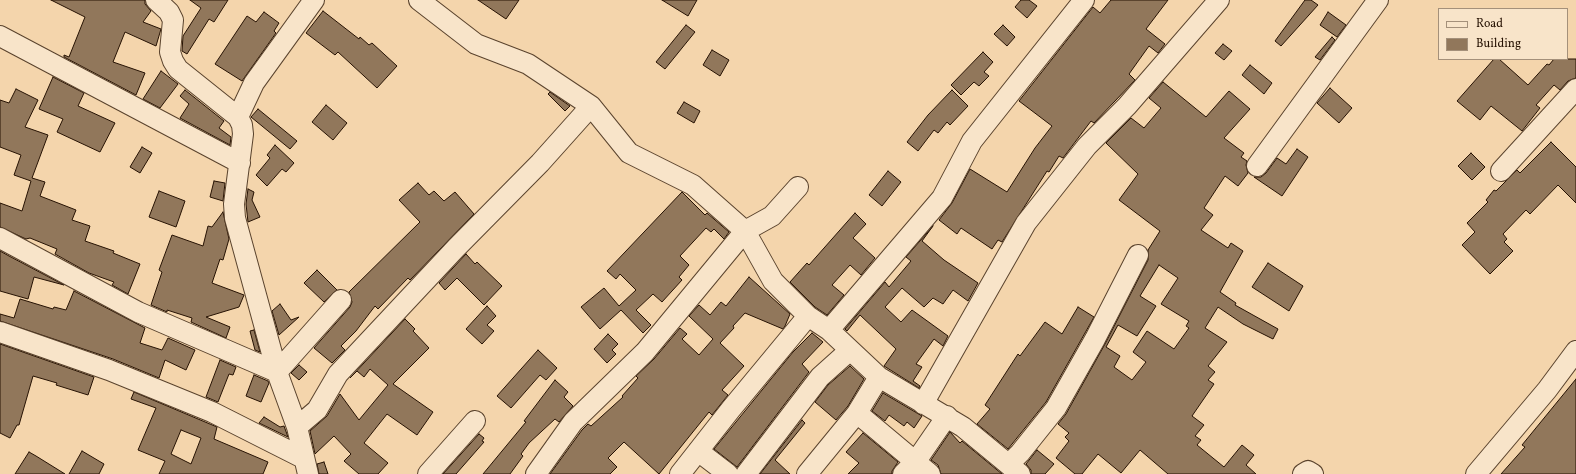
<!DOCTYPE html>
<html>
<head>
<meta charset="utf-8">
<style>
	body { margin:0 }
	#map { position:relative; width:1576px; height:474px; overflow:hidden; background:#f4d5ac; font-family:Vollkorn,serif }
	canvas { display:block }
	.legend { position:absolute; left:1438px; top:8px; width:130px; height:52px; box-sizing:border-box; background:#f8e4c9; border:1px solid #a4907a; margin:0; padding:5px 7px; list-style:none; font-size:12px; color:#261203 }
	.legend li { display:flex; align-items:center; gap:8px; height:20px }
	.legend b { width:20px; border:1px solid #a4907a }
</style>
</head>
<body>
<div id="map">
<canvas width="1576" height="474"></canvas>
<ul class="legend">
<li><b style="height:5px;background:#f8e4c9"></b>Road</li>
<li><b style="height:11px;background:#91775b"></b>Building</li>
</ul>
</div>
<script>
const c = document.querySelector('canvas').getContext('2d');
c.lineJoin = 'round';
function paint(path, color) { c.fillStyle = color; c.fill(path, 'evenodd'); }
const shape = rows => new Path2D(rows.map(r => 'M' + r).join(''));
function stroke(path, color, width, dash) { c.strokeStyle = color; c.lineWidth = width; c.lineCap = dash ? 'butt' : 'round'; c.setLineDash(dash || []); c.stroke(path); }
const building = shape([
	[51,0,145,0,145,4,151,11,143,22,161,29,156,46,125,32,113,62,145,73,136,95,64,57,64,55,69,57,85,17,51,0],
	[190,0,228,0,214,22,209,19,187,54,182,51,183,36,201,8,190,0],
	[478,0,519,0,506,19,478,0],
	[662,0,697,0,688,16,662,0],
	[1021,0,1029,0,1037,6,1027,18,1015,7,1021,0],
	[1111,0,1168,0,1146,29,1165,44,1158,53,1149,46,1129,74,1135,80,1094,123,1091,121,1063,158,1059,156,1049,172,1047,171,1002,242,998,240,992,249,961,228,957,234,939,220,952,203,970,169,1007,192,1035,148,1052,126,1019,101,1093,7,1100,13,1111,0],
	[1305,0,1311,0,1318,5,1281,46,1275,41,1305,0],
	[323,11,359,39,360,37,369,45,372,43,397,66,377,88,338,52,335,55,306,33,323,11],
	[264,12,279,23,274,31,276,33,242,81,215,64,247,16,256,22,264,12],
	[1328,12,1346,25,1337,37,1320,25,1328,12],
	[686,25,695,32,665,69,656,62,686,25],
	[1003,25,1015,37,1007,46,994,34,1003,25],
	[1332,37,1335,40,1320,60,1315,57,1332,37],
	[1223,44,1232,51,1224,60,1215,53,1223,44],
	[712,50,729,60,720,76,703,65,712,50],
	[983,52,993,62,984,72,989,76,979,86,974,82,961,95,951,85,983,52],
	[1494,59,1499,59,1528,85,1547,64,1549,65,1554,59,1576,59,1576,78,1568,81,1560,90,1554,85,1536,105,1540,108,1522,131,1491,106,1480,120,1457,101,1494,59],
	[1250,65,1272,83,1264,94,1242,75,1250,65],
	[161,71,178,84,160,108,143,99,161,71],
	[53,77,84,93,78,106,115,123,100,152,57,132,63,119,39,109,53,77],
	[1163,82,1206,117,1229,91,1250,109,1224,138,1244,153,1241,157,1247,161,1246,165,1248,173,1238,186,1225,176,1204,208,1213,215,1201,230,1228,248,1231,243,1243,251,1220,292,1236,303,1235,305,1278,329,1273,339,1243,324,1218,307,1205,328,1227,342,1208,366,1215,372,1208,380,1214,384,1192,416,1204,425,1195,436,1201,440,1197,445,1224,467,1242,445,1254,455,1246,465,1256,474,1168,474,1140,450,1121,473,1098,454,1082,474,1075,474,1056,458,1069,441,1065,437,1069,433,1058,424,1066,414,1105,344,1148,260,1148,250,1160,231,1119,200,1138,174,1106,143,1131,118,1144,128,1161,108,1149,98,1163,82],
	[1159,265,1178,278,1161,304,1189,321,1186,326,1189,328,1174,349,1147,331,1133,352,1146,362,1132,380,1114,367,1120,356,1106,347,1118,325,1137,336,1156,306,1140,296,1159,265],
	[1330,88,1352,108,1339,123,1317,103,1330,88],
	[16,89,38,100,25,127,48,135,32,178,45,182,40,196,76,210,72,220,90,226,85,241,114,251,113,253,140,264,128,294,112,285,114,282,89,273,55,254,57,249,30,238,26,239,0,227,0,203,22,211,31,181,14,175,21,155,0,147,0,100,9,103,16,89],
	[185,90,224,121,219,128,231,137,230,145,180,118,189,104,180,96,185,90],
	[952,90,968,106,950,125,947,122,938,133,934,130,918,151,907,142,928,115,952,90],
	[550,92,570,106,565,111,548,94,550,92],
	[684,102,700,111,694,123,677,113,684,102],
	[326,105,347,123,333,140,312,122,326,105],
	[258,109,297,141,290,149,251,117,258,109],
	[1551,142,1576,167,1576,203,1558,185,1530,214,1526,210,1503,234,1507,239,1504,242,1513,251,1490,274,1462,245,1475,232,1467,223,1488,202,1486,200,1494,190,1496,191,1517,170,1520,173,1551,142],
	[275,145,294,163,286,172,282,169,267,186,256,175,270,158,267,155,275,145],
	[142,147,152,153,140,173,130,167,142,147],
	[1297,149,1308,157,1282,196,1254,177,1261,177,1266,173,1277,158,1286,164,1297,149],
	[1471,153,1485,167,1472,180,1458,166,1471,153],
	[888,171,901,182,882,206,869,195,888,171],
	[214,181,225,183,223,201,210,197,214,181],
	[418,183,429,195,434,191,444,201,455,192,474,214,410,280,408,278,378,309,375,306,356,331,341,346,345,350,332,363,314,348,350,307,352,302,349,292,420,222,399,200,418,183],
	[248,189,254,192,252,200,260,217,248,222,246,204,248,189],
	[159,191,185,201,176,227,149,217,159,191],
	[682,192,705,215,707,213,729,232,724,239,714,229,711,232,706,228,680,256,689,265,679,277,682,280,662,302,653,294,636,310,651,325,643,333,621,310,600,329,581,307,604,288,619,306,636,290,620,274,616,279,607,271,682,192],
	[223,212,229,239,223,260,220,259,212,283,244,295,239,307,206,317,230,327,226,338,191,322,192,318,167,310,167,312,151,305,162,272,159,270,172,235,203,246,208,226,212,227,223,212],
	[855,213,866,224,853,238,875,258,861,275,850,265,832,285,844,295,827,315,815,307,790,282,807,263,809,265,855,213],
	[933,226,922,241,944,260,978,283,968,301,953,290,943,304,933,298,924,307,902,288,885,307,901,322,912,310,948,336,943,346,934,339,916,364,922,367,913,381,920,386,919,388,884,366,896,349,860,315,847,331,845,329,885,282,889,287,911,261,906,257,933,226],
	[0,251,9,256,64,285,34,277,28,299,0,291,0,251],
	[466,254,475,264,477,262,502,286,484,305,457,278,445,290,439,283,466,254],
	[1268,263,1303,286,1289,311,1252,287,1268,263],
	[317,270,337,290,324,302,304,283,317,270],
	[749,277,790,314,785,326,783,329,745,313,733,326,734,328,720,343,744,366,722,390,728,395,712,415,709,412,659,474,624,442,608,458,617,467,610,474,550,474,582,430,588,424,591,426,623,397,622,396,638,378,636,376,654,359,680,328,687,334,682,339,699,355,713,339,689,316,699,305,710,315,721,302,726,306,749,277],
	[74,291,145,328,140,343,162,350,168,338,195,350,186,370,165,360,159,378,113,359,0,321,0,314,14,318,20,299,53,309,54,307,66,310,74,291],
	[280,304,291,320,299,317,279,335,272,311,280,304],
	[487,306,496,316,487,325,494,331,482,344,466,329,487,306],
	[1078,307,1094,317,1046,402,1008,449,977,424,990,409,985,405,1018,354,1020,356,1045,322,1062,334,1078,307],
	[405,319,415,329,413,331,429,348,393,384,433,412,417,435,387,414,364,443,388,463,378,474,359,474,344,461,351,454,334,436,315,454,310,431,327,416,340,394,359,420,388,385,370,369,364,377,357,371,350,378,405,319],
	[254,330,260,352,255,350,250,331,254,330],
	[812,333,823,342,802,364,809,372,737,467,714,449,793,352,812,333],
	[608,334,618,344,612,350,616,354,607,363,594,349,608,334],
	[0,344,94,377,88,395,56,385,57,383,33,376,19,425,17,425,10,438,0,433,0,344],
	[538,350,557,368,546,380,540,375,511,408,497,396,538,350],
	[220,360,236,367,233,375,229,374,218,402,206,397,220,360],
	[299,365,307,372,299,380,291,373,299,365],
	[850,366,864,379,848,406,836,420,815,402,828,385,850,366],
	[254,375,268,381,269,383,261,402,246,396,254,375],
	[1576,379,1576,474,1501,474,1525,447,1522,445,1576,379],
	[555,380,568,392,564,397,573,406,559,422,555,419,529,443,521,454,523,456,510,474,483,474,526,422,524,421,555,380],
	[134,392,217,427,214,439,268,462,263,474,159,474,165,461,138,450,156,408,131,399,134,392],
	[181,430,201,438,191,464,171,454,181,430],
	[883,393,922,416,914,428,907,422,904,426,889,415,885,421,872,411,883,393],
	[264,417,280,427,284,426,288,437,259,423,264,417],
	[802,420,805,423,775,460,790,474,760,474,802,420],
	[950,432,960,443,962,441,1002,474,941,474,938,465,931,460,950,432],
	[863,433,898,462,892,471,892,474,848,474,859,463,846,452,863,433],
	[479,434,484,438,482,441,484,442,456,474,443,474,479,434],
	[1037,450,1054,464,1045,474,1031,474,1031,470,1026,464,1037,450],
	[82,451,104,464,99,474,69,474,82,451],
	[29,452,36,456,65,474,15,474,29,452],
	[324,462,328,474,319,474,317,464,324,462]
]);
paint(building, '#91775b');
stroke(building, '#261203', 1);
const minor = shape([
	[156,0,169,12,173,20,170,52,173,61,178,69,238,117,242,125,243,134,234,204,235,218,277,372,297,427,308,474],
	[419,0,476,44,528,64,591,106,629,153,693,185,745,231,773,281,808,316,829,330,879,377,963,427,1020,474],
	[0,36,240,163],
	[238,117,254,83,314,0],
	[1257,166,1378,0],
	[1501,171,1576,89],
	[0,238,138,312,277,372,341,300],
	[829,330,942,198,972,141,1084,0],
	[0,332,109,370,212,412,303,458],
	[923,404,1026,223,1087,146,1127,106,1219,0],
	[857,413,930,474],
	[297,427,317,410,338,374,456,248,540,163,591,106],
	[698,451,728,474],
	[1009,464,1020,453,1056,408,1095,339,1138,255],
	[428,474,475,421],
	[536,474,573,422,645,352,745,231,772,216,798,187],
	[680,474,731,409,808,316],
	[746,474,820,377,849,351],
	[807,474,857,413,879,377],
	[903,474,916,461,947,416],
	[1303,474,1308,471,1313,474],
	[1476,474,1547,390,1576,351]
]);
stroke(minor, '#5a432d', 22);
stroke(minor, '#f8e4c9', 20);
</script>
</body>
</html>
